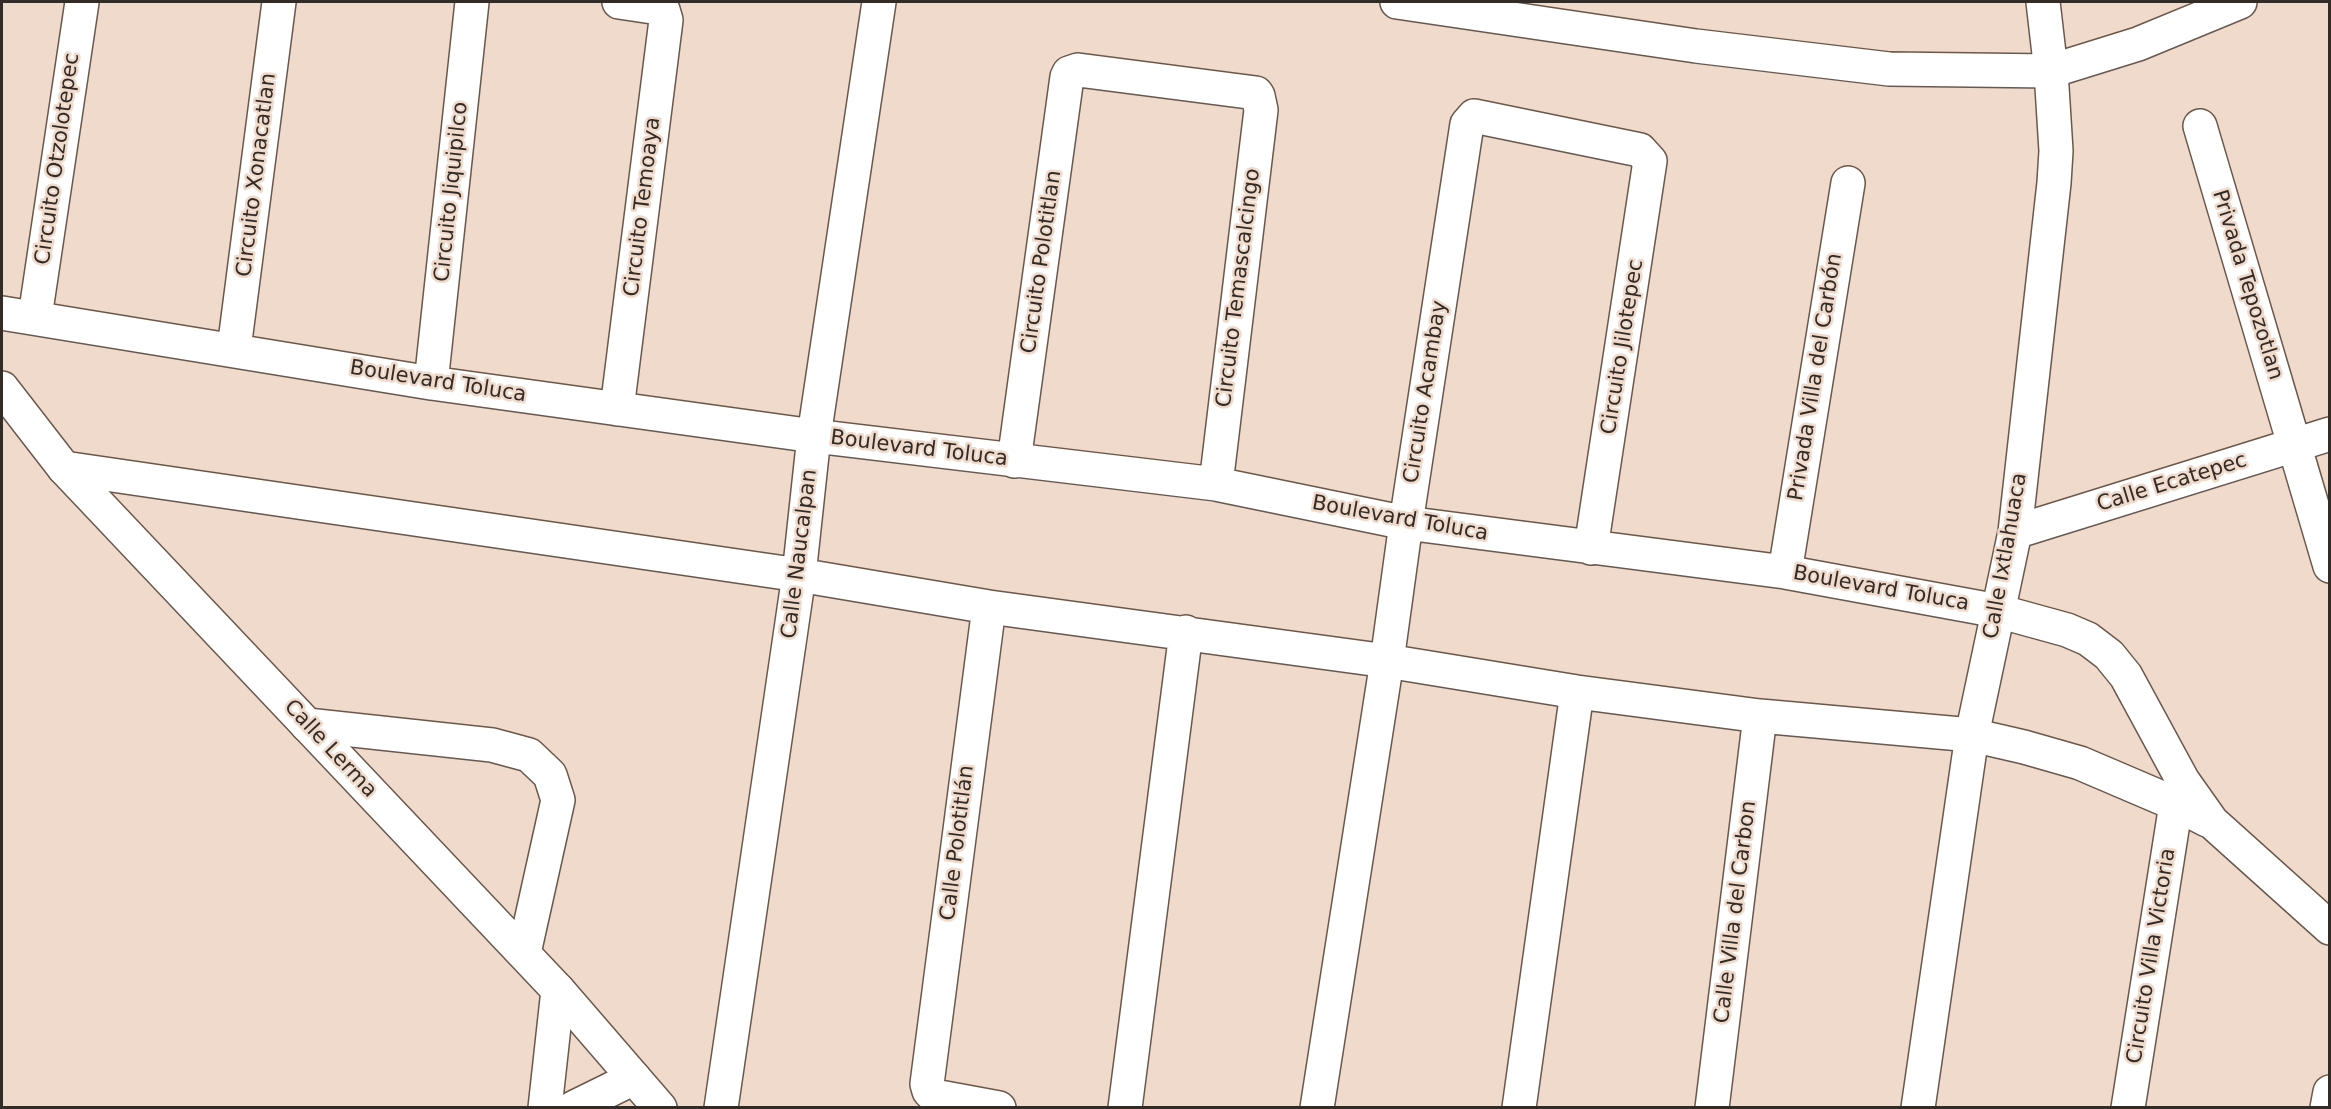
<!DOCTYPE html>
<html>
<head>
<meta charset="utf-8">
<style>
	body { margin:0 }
	#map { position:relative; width:2331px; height:1109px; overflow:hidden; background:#efdacb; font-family:"DejaVu Sans",sans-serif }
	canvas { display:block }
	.frame { position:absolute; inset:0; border:3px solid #332b26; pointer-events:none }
</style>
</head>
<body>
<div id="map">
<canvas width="2331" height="1109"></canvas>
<div class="frame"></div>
</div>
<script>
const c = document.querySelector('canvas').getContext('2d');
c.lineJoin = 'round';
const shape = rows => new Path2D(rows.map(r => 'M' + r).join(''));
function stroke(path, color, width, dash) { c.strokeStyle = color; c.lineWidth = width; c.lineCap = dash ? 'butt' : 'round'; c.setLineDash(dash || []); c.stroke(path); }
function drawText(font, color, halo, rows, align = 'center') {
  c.font = font + ' "DejaVu Sans",sans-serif'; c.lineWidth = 5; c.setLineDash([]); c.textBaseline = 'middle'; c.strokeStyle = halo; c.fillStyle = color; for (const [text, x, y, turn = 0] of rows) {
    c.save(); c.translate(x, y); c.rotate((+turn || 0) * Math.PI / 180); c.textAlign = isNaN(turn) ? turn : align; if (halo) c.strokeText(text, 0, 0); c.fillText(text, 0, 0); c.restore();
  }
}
const street = shape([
	[2200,126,2330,566],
	[2,313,431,383,814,436,1216,484,1406,523,1785,572,1998,611,2067,630,2088,639,2109,655,2126,676,2183,781,2212,822,2330,928],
	[35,317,82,2],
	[234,349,279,2],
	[431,383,472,2],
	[617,409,666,20,663,10,659,8,619,2],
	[1014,461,1067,77,1069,73,1078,70,1256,93,1258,96,1261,110,1216,484],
	[64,468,799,575,989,607,1387,661,1577,692,1760,716,1972,735,2024,747,2080,763,2176,804,2207,820],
	[2015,532,2330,434],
	[1785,572,1848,183],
	[989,607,927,1084,929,1091,934,1096,999,1108],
	[307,725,492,745,529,755,550,775,558,800,524,953],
	[545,1108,558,990],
	[573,1108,634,1078],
	[721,1108,799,575,814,436,879,2],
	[1125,1108,1186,632],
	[1317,1108,1387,661,1406,523,1467,124,1474,116,1640,150,1650,161,1591,548],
	[1519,1108,1577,692],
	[1712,1108,1760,716],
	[1918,1108,1972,735,2015,532,2054,183,2056,151,2051,71],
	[2128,1108,2176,804,2182,785],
	[2327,1108,2330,1092]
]);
const secondary = shape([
	[1397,2,1696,46,1889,69,2051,71,2138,44,2240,2],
	[2043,2,2051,71],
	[2,388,64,468,558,990,660,1108]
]);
stroke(street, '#6a584c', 36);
stroke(secondary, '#6a584c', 36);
stroke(street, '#fff', 33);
stroke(secondary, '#fff', 33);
drawText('21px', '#332b26', '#efdacb', [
	["Circuito Otzolotepec",58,159,-82],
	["Circuito Xonacatlan",257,175,-83],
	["Circuito Jiquipilco",452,192,-84],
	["Circuito Temoaya",643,207,-83],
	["Circuito Polotitlan",1042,262,-82],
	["Privada Tepozotlan",2247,285,73],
	["Circuito Temascalcingo",1239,288,-83],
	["Circuito Jilotepec",1623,347,-81],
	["Privada Villa del Carbón",1816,377,-81],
	["Boulevard Toluca",438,382,9],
	["Circuito Acambay",1426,392,-81],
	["Boulevard Toluca",919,449,7],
	["Calle Ecatepec",2172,483,-17],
	["Boulevard Toluca",1400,519,10],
	["Calle Naucalpan",800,554,-83],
	["Calle Ixtlahuaca",2006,556,-80],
	["Boulevard Toluca",1881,589,10],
	["Calle Lerma",330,749,47],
	["Calle Polotitlán",958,843,-83],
	["Calle Villa del Carbon",1736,912,-83],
	["Circuito Villa Victoria",2152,956,-81]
]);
</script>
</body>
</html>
